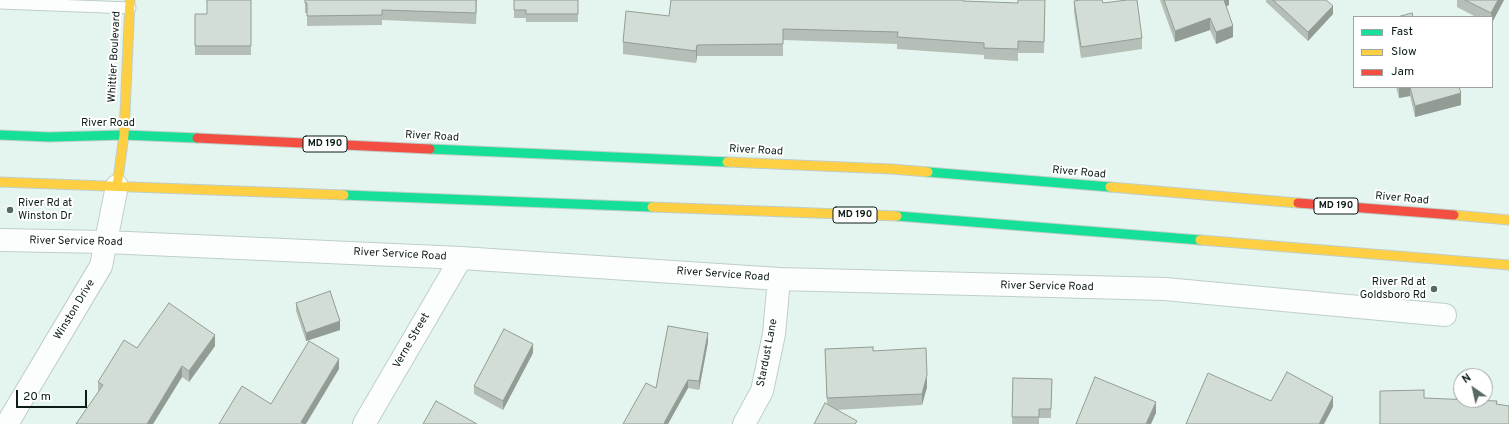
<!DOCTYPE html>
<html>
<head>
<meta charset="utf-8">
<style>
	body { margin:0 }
	#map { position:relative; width:1509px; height:424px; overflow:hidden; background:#e4f5ef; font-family:Overpass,sans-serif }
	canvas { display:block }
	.legend { position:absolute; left:1353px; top:16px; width:140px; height:72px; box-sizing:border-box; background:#fff; border:1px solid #9ea4a2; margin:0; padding:5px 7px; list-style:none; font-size:12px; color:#0c1c17 }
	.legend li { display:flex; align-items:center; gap:8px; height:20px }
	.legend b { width:20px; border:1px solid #9ea4a2 }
	.north { position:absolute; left:1453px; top:368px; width:40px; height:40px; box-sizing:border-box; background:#fff; border:1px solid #9ea4a2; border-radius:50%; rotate:326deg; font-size:11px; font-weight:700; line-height:16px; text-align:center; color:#0c1c17 }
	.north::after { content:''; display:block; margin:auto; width:14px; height:18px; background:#586863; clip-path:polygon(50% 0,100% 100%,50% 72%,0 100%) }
	.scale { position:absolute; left:16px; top:390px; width:71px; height:18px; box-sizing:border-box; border:2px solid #0c1c17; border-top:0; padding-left:5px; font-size:12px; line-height:14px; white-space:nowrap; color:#0c1c17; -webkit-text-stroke:3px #fff; paint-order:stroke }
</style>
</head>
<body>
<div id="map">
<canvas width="1509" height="424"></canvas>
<ul class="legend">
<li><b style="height:5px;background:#16e098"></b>Fast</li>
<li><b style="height:5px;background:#ffcf43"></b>Slow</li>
<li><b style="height:5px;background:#f24e42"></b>Jam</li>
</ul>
<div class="north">N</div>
<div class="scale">20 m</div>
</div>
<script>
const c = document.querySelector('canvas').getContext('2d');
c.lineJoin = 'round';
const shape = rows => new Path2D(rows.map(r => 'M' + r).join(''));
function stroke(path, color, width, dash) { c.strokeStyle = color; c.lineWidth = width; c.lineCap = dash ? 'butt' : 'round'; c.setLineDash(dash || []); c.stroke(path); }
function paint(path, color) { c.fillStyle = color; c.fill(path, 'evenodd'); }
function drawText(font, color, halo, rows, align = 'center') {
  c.font = font + ' Overpass,sans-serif'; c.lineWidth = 4; c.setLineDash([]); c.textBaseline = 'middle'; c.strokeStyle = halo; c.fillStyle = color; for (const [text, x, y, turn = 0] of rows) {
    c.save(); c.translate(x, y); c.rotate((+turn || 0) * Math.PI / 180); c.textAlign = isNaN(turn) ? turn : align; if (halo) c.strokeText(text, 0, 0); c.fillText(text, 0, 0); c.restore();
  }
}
const lane = shape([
	[0,3,130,8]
]);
const street = shape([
	[0,240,106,242,461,258,779,279,1165,289,1445,315],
	[7,424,101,266,117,186],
	[364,424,461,258],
	[744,424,762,391,774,334,779,279]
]);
const fast = shape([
	[0,135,49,137,124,135,197,138],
	[430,149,727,162],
	[928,172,1110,187],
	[344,195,652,207],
	[897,216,1200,240]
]);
const slow = shape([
	[727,162,891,169,928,172],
	[0,182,344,195],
	[117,186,124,135,130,0],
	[1110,187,1298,203],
	[652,207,897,216],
	[1454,215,1509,220],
	[1200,240,1509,265]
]);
const jam = shape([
	[197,138,430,149],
	[1298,203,1454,215]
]);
stroke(lane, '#bfcec8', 13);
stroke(street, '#bfcec8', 24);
stroke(fast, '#bfcec8', 11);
stroke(slow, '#bfcec8', 11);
stroke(jam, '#bfcec8', 11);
stroke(lane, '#fbfefd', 11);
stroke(street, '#fbfefd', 22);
stroke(fast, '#16e098', 9);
stroke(slow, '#ffcf43', 9);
stroke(jam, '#f24e42', 9);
paint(shape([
	[251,0,251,55,195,55,195,14,207,14],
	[305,0,477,0,476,24,382,20,382,25,307,26,307,13,305,13],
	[514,0,578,0,578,22,526,22,526,18,514,18],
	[1160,0,1229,0,1229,5,1226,6,1233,37,1216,44,1210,30,1175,42],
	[1266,0,1326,0,1333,14,1308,41,1266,2],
	[1457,0,1504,0,1492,17,1476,17,1457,7],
	[963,1,1045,8,1044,53,1018,53,1018,61,984,59,984,55,897,49,897,44,783,40,783,56,697,56,696,63,623,54,623,42,669,16],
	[1074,1,1103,3,1142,38,1142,49,1081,58,1074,12],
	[1396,87,1459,87,1461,105,1415,117,1410,96,1399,98],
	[296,303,340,330,306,341,296,311],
	[708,342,699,390,688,388,668,424,623,424],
	[215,346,189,382,182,377,153,424,76,424,98,393,98,382,137,348],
	[825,349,873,351,927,387,922,405,836,410,857,424,827,404],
	[533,353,503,410,474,394,474,386],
	[1013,378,1052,379,1051,418,1039,418,1039,424,1012,424]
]), '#b5bfb7');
paint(shape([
	[1223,0,1229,0,1229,5,1223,8],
	[1498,0,1504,0,1492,23,1491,13],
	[1333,6,1333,14,1308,41,1308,32],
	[1210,18,1210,30,1175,42,1175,31],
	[1233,26,1233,37,1216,44,1216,32],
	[697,45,697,56,696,63,696,51],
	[1399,87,1410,87,1410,96,1399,98],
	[1461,93,1461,105,1415,117,1415,106],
	[340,321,340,330,306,341,306,333],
	[708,333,708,342,699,390,699,381],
	[215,335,215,346,189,382,189,371],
	[533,344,533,353,503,410,503,401],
	[339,359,339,369,306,424,301,424,301,422],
	[182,366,182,377,153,424,147,424],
	[927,375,927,387,922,405,922,394],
	[688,380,688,388,668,424,664,424],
	[1333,397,1333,407,1324,424,1319,424],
	[1156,402,1156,413,1151,424,1146,424]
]), '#939b95');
const building = shape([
	[207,0,251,0,251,46,195,46,195,14,207,14,207,0],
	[305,0,476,0,476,13,382,10,382,15,307,16,307,3,305,3,305,0],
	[514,0,578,0,578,14,526,14,526,10,514,10,514,0],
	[671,0,963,0,963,1,1018,3,1018,0,1045,0,1044,42,1018,41,1018,49,984,48,984,43,897,37,898,32,783,29,783,44,697,45,696,51,623,42,626,11,669,16,671,0],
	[1080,0,1102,0,1103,3,1127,0,1137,0,1142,38,1081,47,1074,1,1080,0],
	[1164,0,1224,0,1233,26,1216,32,1210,18,1175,31,1164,0],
	[1273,0,1326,0,1333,6,1308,32,1273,0],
	[1465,0,1498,0,1491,13,1465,0],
	[1412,13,1413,17,1397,17,1412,13],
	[1410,87,1459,87,1461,93,1415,106,1410,87],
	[330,291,340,321,306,333,296,303,330,291],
	[169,303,215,335,189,371,182,366,147,424,76,424,103,385,98,382,124,340,137,348,169,303],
	[668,326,708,333,699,381,688,380,664,423,665,424,623,424,646,383,656,388,668,326],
	[504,329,533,344,503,401,474,386,504,329],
	[309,341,339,359,301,422,305,424,219,424,242,386,271,404,309,341],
	[873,347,873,351,926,348,927,375,922,394,827,398,825,349,873,347],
	[1287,372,1333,397,1319,424,1186,424,1208,373,1271,401,1287,372],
	[1095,377,1156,402,1146,424,1076,424,1095,377],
	[1013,378,1052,379,1051,409,1039,409,1039,417,1012,417,1013,378],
	[1424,390,1424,398,1497,401,1496,404,1509,406,1509,424,1380,424,1380,391,1424,390],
	[436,401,477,424,423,424,436,401],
	[825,403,857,421,855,424,814,424,825,403]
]);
paint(building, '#d2ded5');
stroke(building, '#939b95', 1);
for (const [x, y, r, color] of [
	[10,210,4,"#586863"],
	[1434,289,4,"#586863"]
]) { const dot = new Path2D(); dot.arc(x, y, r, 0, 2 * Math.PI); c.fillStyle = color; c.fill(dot); stroke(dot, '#fff', 1.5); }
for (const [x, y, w] of [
	[325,144,44],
	[1336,206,44],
	[855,215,44]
]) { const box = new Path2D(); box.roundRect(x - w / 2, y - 8, w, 16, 3); c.fillStyle = '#fff'; c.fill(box); stroke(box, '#0c1c17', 1); }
drawText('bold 10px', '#0c1c17', null, [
	["MD 190",325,144],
	["MD 190",1336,206],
	["MD 190",855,215]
]);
drawText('11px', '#0c1c17', '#fff', [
	["Whittier Boulevard",115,57,-87],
	["River Road",108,124],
	["River Road",432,137,3],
	["River Road",756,151,3],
	["River Road",1079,173,5],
	["River Road",1402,199,5],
	["River Service Road",76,242,1],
	["River Service Road",400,255,3],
	["River Service Road",723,275,4],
	["River Service Road",1047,287,1],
	["Winston Drive",75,310,-59],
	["Verne Street",412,341,-60],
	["Stardust Lane",768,353,-79]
]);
drawText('11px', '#0c1c17', '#fff', [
	["River Rd at",18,204],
	["Winston Dr",18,217],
	["River Rd at",1426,283,"right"],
	["Goldsboro Rd",1426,296,"right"]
], 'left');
</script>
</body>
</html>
